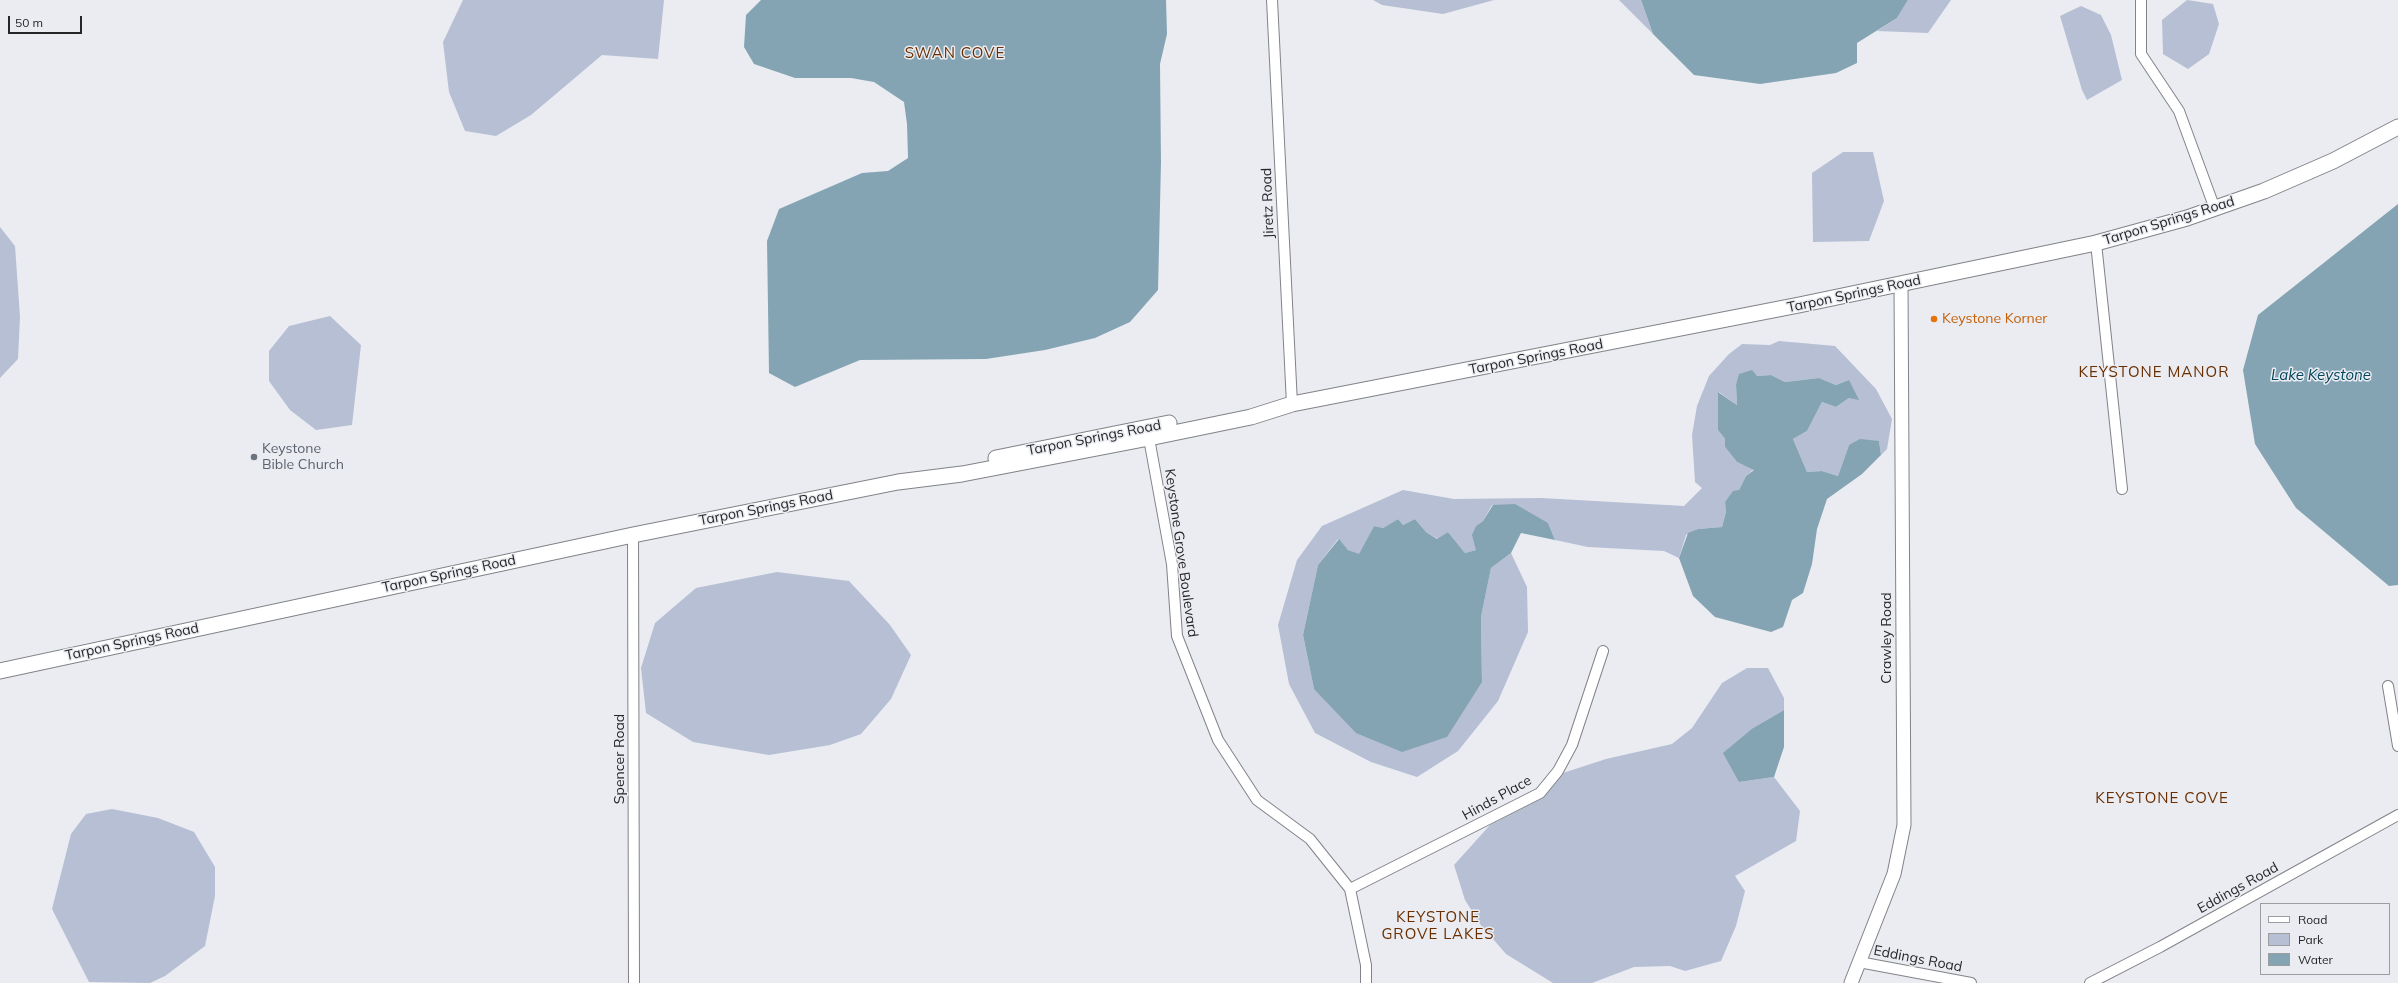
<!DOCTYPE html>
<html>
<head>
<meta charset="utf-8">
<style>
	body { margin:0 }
	#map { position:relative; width:2398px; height:983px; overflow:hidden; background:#eaecf1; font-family:Mulish,sans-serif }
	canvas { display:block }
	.legend { position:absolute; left:2260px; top:903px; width:130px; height:72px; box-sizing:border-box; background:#eaecf1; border:1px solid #9c9da1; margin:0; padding:5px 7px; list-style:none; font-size:12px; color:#262628 }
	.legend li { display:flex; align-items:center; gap:8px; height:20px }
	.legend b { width:20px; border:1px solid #9c9da1 }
	.scale { position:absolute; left:8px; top:16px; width:74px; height:18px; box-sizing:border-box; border:2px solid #262628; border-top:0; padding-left:5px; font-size:12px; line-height:14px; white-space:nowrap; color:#262628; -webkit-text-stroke:3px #eaecf1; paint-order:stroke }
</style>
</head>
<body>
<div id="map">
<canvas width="2398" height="983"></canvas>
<ul class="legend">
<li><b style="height:5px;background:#fff"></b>Road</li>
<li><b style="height:11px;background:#b6bfd4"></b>Park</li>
<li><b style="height:11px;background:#85a4b3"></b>Water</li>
</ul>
<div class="scale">50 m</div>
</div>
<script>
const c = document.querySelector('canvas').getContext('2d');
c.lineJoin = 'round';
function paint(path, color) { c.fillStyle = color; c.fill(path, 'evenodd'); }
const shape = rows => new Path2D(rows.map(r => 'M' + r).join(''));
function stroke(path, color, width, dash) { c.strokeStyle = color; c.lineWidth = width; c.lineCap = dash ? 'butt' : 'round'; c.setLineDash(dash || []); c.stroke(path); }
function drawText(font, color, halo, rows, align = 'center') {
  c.font = font + ' Mulish,sans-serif'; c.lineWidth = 3; c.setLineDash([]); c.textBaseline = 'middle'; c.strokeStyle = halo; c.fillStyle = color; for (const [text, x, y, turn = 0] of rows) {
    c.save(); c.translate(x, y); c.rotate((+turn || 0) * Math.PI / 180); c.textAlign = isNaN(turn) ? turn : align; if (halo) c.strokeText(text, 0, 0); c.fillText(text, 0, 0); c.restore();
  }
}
paint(shape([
	[463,0,664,0,658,59,602,55,531,115,496,136,465,131,449,92,443,42],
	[1373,0,1494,0,1443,14,1382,5],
	[1619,0,1641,0,1653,34],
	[1908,0,1951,0,1928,33,1877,31,1897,18],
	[2187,0,2213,4,2219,24,2209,54,2188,69,2163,54,2162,20],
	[2081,6,2101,15,2111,35,2122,80,2087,100,2082,90,2060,16],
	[1843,152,1873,152,1884,201,1869,241,1813,242,1812,173],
	[0,227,15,246,20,317,18,359,0,378],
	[330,316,361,345,352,425,316,430,290,410,269,381,269,351,289,326],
	[1779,341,1835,346,1876,389,1892,419,1887,449,1881,455,1879,441,1849,445,1838,476,1822,471,1807,472,1793,439,1807,431,1822,402,1836,407,1849,398,1849,380,1836,385,1819,378,1785,382,1771,375,1757,376,1736,385,1737,405,1719,392,1718,430,1725,439,1725,447,1737,462,1754,469,1746,476,1739,490,1725,502,1726,512,1722,527,1698,529,1686,535,1679,558,1664,551,1588,547,1555,540,1548,523,1492,505,1483,521,1476,526,1476,550,1465,553,1448,532,1438,539,1426,532,1415,519,1403,525,1398,519,1383,528,1374,526,1359,555,1348,550,1338,539,1318,565,1303,635,1314,689,1482,682,1481,617,1491,568,1511,553,1527,587,1528,632,1498,701,1458,751,1417,777,1371,762,1315,733,1289,684,1278,625,1297,560,1322,526,1403,490,1454,499,1541,498,1684,506,1702,488,1695,482,1692,435,1697,406,1709,376,1729,354,1742,344,1770,345],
	[777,572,849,581,890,625,911,655,891,699,861,734,830,745,769,755,693,742,646,713,641,668,655,623,696,588],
	[1747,668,1768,668,1784,698,1784,710,1753,728,1739,782,1774,777,1800,811,1796,841,1735,876,1745,891,1736,926,1721,961,1685,971,1670,966,1634,967,1592,983,1553,983,1506,954,1480,924,1465,900,1454,865,1490,825,1542,798,1563,773,1606,759,1672,744,1692,728,1722,683],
	[112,809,158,818,194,832,215,867,215,896,205,946,165,976,150,983,89,982,52,909,71,834,86,814]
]), '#b6bfd4');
paint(shape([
	[761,0,1166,0,1167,34,1160,64,1161,162,1158,290,1130,322,1095,338,1045,350,986,359,860,360,795,387,769,373,767,241,779,209,862,173,888,171,908,158,907,124,904,102,874,82,851,78,795,78,754,64,744,47,746,15],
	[1641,0,1908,0,1897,18,1857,43,1857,63,1836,73,1760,84,1694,75,1653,34],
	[2398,204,2398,585,2389,586,2296,508,2255,444,2243,370,2258,315],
	[1752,370,1757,376,1771,375,1785,382,1819,378,1836,385,1849,380,1859,400,1849,398,1836,407,1822,402,1807,431,1793,439,1807,472,1822,471,1838,476,1849,445,1860,439,1879,441,1881,455,1862,474,1827,499,1817,529,1812,564,1803,593,1792,600,1783,627,1771,632,1715,617,1693,596,1679,558,1688,533,1698,529,1722,527,1726,512,1725,502,1733,491,1739,490,1746,476,1754,470,1737,462,1725,447,1725,439,1718,430,1718,392,1737,405,1736,385,1739,374],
	[1515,504,1548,523,1555,540,1521,533,1511,553,1491,568,1481,617,1482,682,1447,737,1402,752,1356,733,1314,689,1303,635,1318,565,1339,539,1348,550,1359,554,1374,526,1383,528,1398,519,1403,525,1415,519,1426,532,1437,539,1448,532,1465,553,1476,550,1472,535,1476,526,1483,521,1493,505],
	[1784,710,1784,747,1774,777,1739,782,1723,753,1753,728]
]), '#85a4b3');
const minor = shape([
	[1272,0,1292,404],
	[2141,0,2141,54,2179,111,2215,209],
	[2096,243,2122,489],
	[1148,433,1172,564,1177,636,1218,740,1257,800,1310,839,1350,889,1366,965,1366,983],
	[633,535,634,983],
	[2388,686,2398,746],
	[1350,889,1540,793,1558,771,1572,745,1603,651],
	[1859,962,1971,983],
	[2090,983,2160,947,2398,815]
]);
const tertiary = shape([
	[1851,983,1894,874,1904,825,1901,284]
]);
const secondary = shape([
	[996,458,1169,423],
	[0,671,633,535,898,482,962,474,1149,438,1251,417,1292,404,1799,305,2096,243,2187,218,2264,191,2333,161,2398,127]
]);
stroke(minor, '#818388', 12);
stroke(tertiary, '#818388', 15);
stroke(secondary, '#818388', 17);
stroke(minor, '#fff', 10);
stroke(tertiary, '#fff', 13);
stroke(secondary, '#fff', 15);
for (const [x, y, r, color] of [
	[1934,319,4,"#e8710a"],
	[254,457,4,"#6b7280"]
]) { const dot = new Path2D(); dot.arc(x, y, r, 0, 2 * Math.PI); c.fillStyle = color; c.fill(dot); stroke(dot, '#eaecf1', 1.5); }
drawText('14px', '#262628', '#eaecf1', [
	["Jiretz Road",1268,203,-92],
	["Tarpon Springs Road",2169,221,-17],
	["Tarpon Springs Road",1854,294,-12],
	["Tarpon Springs Road",1536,357,-11],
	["Tarpon Springs Road",1094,438,-11],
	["Tarpon Springs Road",766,508,-11],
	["Keystone Grove Boulevard",1181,553,82],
	["Tarpon Springs Road",449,574,-12],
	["Crawley Road",1887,638,-90],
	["Tarpon Springs Road",132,642,-12],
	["Spencer Road",620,759,-90],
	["Hinds Place",1497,798,-29],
	["Eddings Road",2238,888,-29],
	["Eddings Road",1918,959,11]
]);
drawText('14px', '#c56008', '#eaecf1', [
	["Keystone Korner",1942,319]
], 'left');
drawText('14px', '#5b616d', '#eaecf1', [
	["Keystone",262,449],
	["Bible Church",262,465]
], 'left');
c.letterSpacing = '1px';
drawText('15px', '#6a2e00', '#eaecf1', [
	["SWAN COVE",955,53],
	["KEYSTONE MANOR",2154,372],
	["KEYSTONE COVE",2162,798],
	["KEYSTONE",1438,917],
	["GROVE LAKES",1438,934]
]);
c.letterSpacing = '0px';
drawText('italic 15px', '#03455c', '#eaecf1', [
	["Lake Keystone",2321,375]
]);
</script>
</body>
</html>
